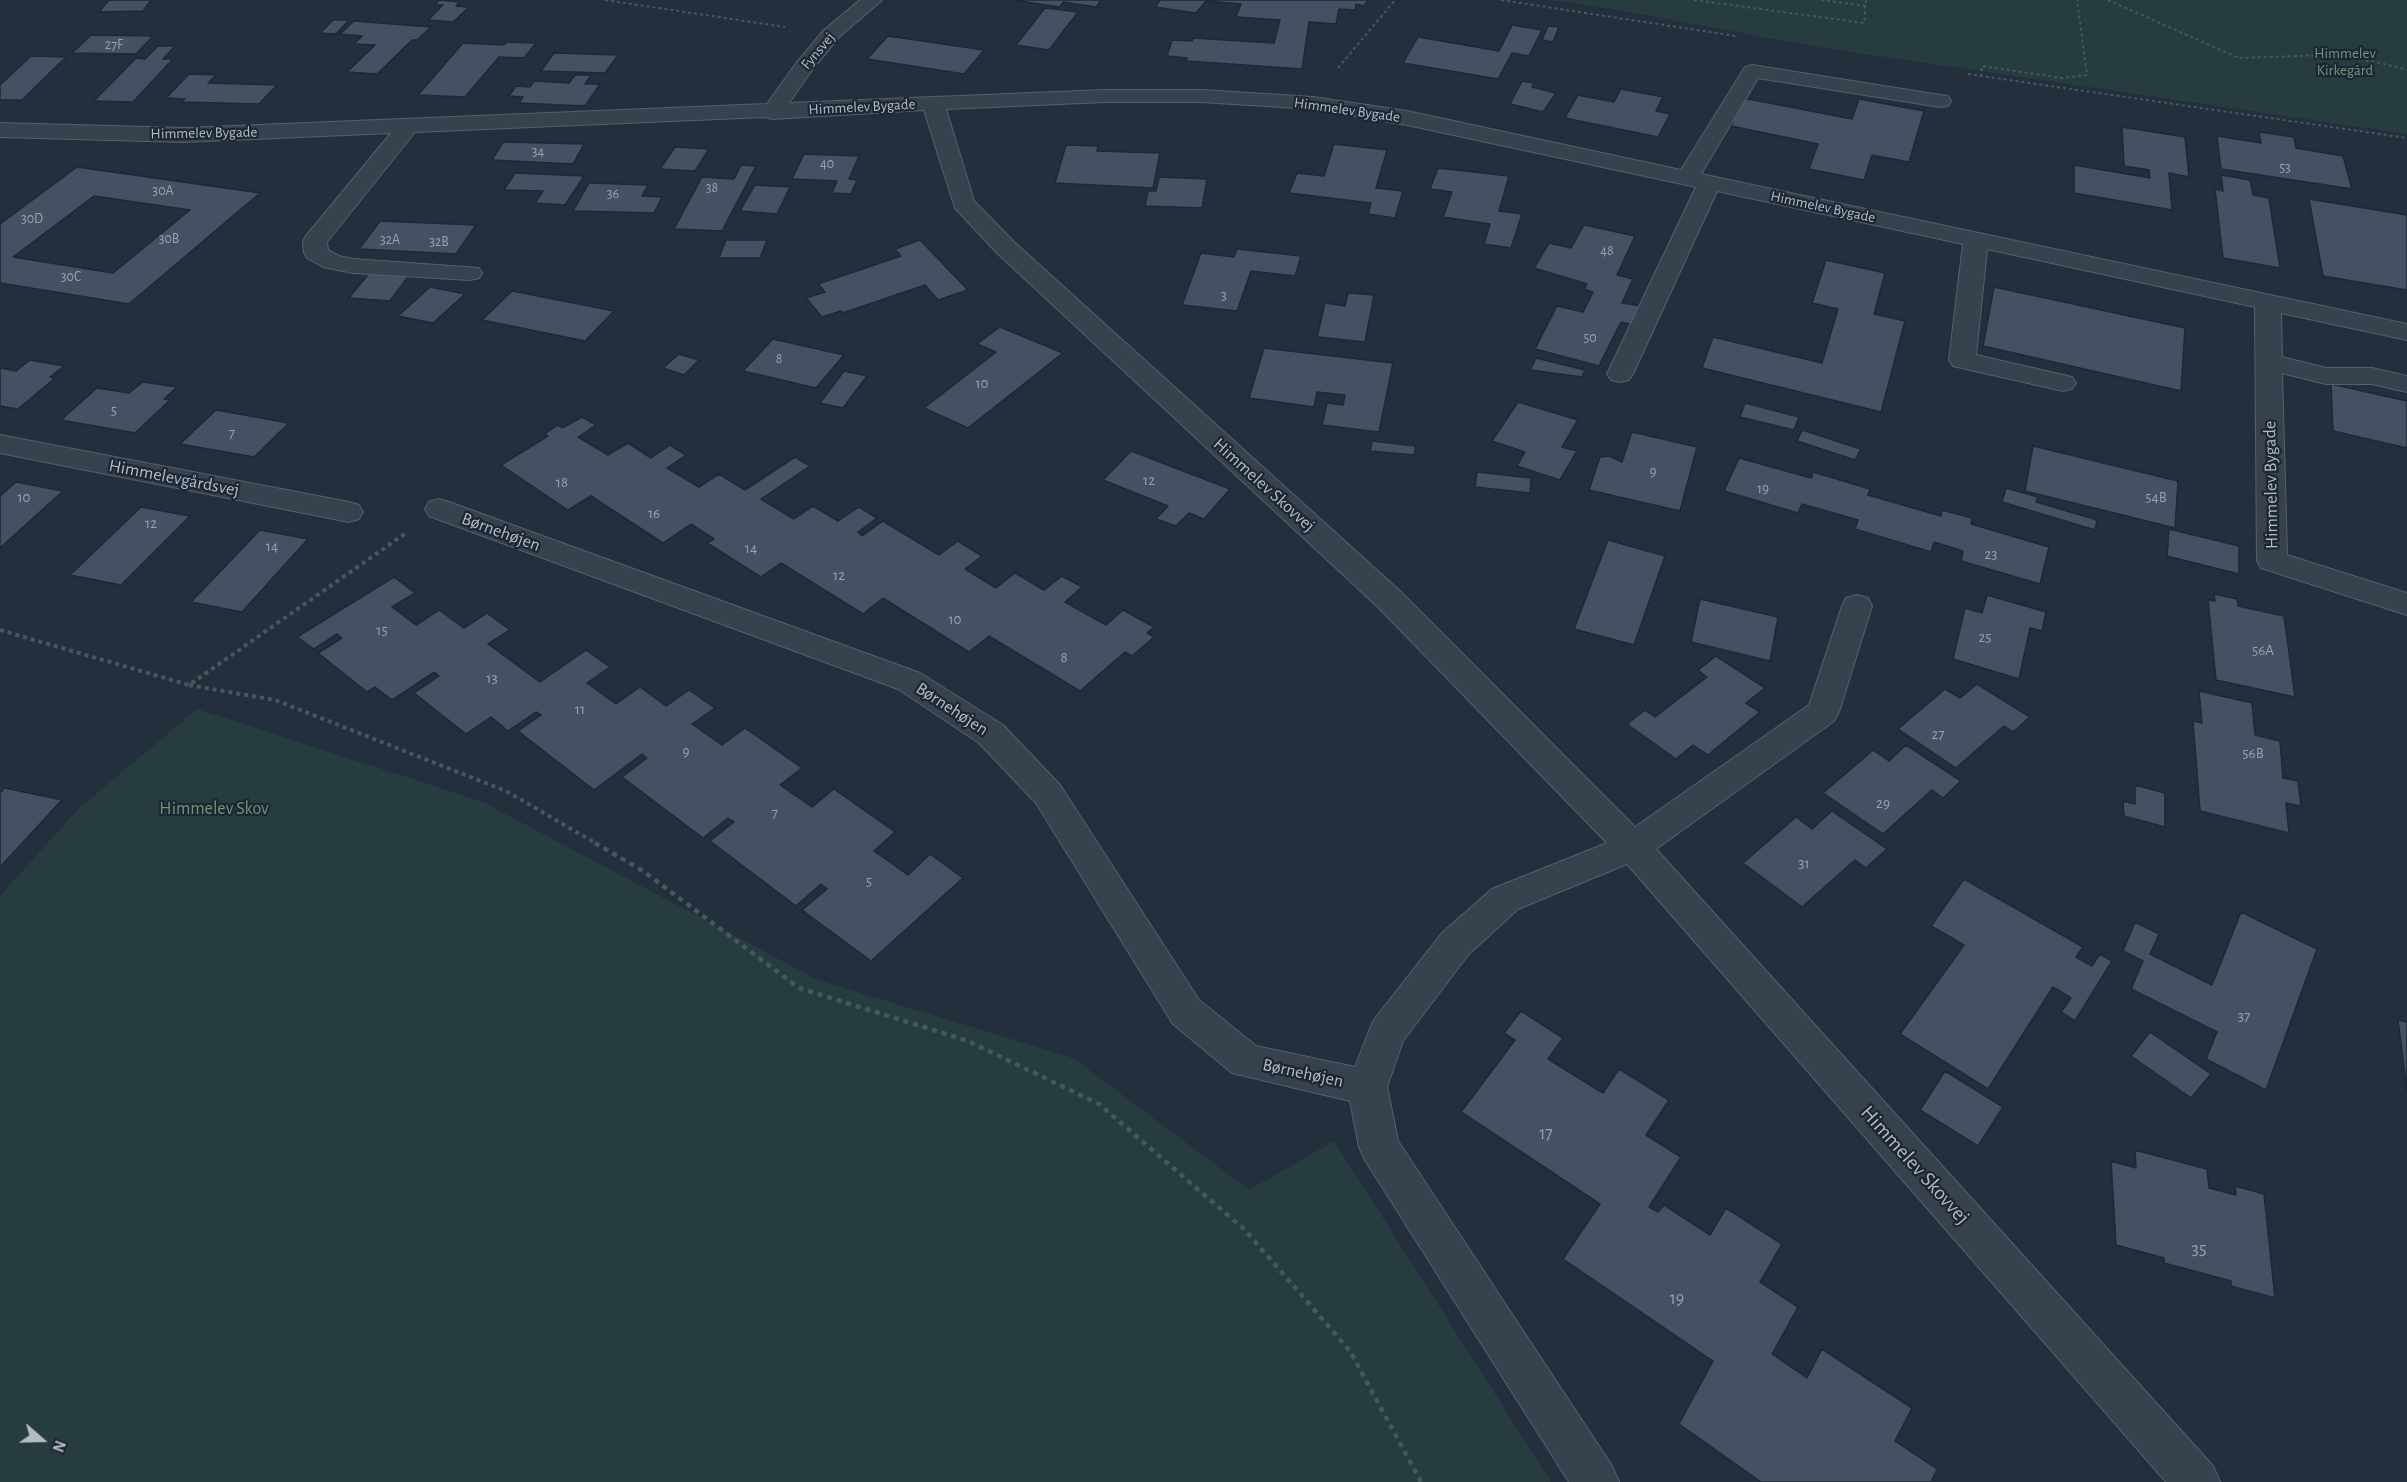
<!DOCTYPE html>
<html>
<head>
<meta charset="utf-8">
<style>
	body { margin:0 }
	#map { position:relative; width:2407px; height:1482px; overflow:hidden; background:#242f3e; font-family:"Alegreya Sans",sans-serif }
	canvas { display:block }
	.north { position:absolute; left:12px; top:1410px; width:60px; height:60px; -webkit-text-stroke:4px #1d2633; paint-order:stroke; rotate:110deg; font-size:16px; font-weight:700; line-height:24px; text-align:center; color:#b4bcc9 }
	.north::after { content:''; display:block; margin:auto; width:21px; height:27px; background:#b4bcc9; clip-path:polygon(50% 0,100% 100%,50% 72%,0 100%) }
</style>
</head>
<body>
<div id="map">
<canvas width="2407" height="1482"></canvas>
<div class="north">N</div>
</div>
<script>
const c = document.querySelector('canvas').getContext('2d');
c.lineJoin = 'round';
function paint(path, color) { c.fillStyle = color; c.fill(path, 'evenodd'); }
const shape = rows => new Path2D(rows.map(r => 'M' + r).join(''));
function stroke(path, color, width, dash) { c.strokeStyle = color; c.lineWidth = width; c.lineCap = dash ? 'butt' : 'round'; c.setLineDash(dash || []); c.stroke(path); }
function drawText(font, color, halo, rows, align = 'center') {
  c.font = font + ' "Alegreya Sans",sans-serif'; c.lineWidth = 4.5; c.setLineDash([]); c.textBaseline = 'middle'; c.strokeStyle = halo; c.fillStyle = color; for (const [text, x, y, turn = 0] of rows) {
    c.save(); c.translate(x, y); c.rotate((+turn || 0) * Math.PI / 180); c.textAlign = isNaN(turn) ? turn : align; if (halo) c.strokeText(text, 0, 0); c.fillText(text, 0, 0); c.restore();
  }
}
paint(shape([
	[1551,0,2407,0,2407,134,1818,47,1601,7],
	[197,709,483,802,818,980,1073,1058,1249,1190,1334,1141,1551,1482,0,1482,0,896,79,808]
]), '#263c3f');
const building = shape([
	[109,0,151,0,143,11,99,12,109,0],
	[439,0,460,2,456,6,469,7,453,22,428,20,443,5,435,5,439,0],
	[1012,0,1101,0,1096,7,1063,2,1060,7,1012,0],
	[1160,0,1368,0,1364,6,1356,4,1355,10,1339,9,1336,24,1309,22,1302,69,1186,61,1187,58,1167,56,1172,40,1192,41,1193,38,1274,43,1280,20,1236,17,1241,4,1206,1,1196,13,1155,7,1160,0],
	[1045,8,1078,12,1049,50,1016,45,1045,8],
	[333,20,349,20,336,34,320,33,333,20],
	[354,21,431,27,417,40,412,40,377,74,347,72,375,45,354,44,362,36,340,34,354,21],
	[1512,25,1542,30,1529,56,1512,53,1498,79,1403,63,1418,37,1499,51,1512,25],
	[1548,26,1559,27,1553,42,1542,40,1548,26],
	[91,35,153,36,136,54,72,53,91,35],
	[888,36,984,50,964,74,867,59,888,36],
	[507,42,536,43,524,58,499,57,465,97,418,95,463,43,504,45,507,42],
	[158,46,175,46,163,59,173,59,133,102,94,101,136,58,145,59,158,46],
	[554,53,618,55,605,73,541,71,554,53],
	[31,56,66,57,22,100,0,100,0,85,31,56],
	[189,74,216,75,208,83,277,85,259,104,181,102,185,99,166,98,189,74],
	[575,75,591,75,585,84,600,84,585,106,519,103,523,97,509,96,516,86,530,87,534,81,569,83,575,75],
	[1522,81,1534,83,1532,87,1556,93,1543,112,1510,104,1522,81],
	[1621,89,1663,97,1656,111,1670,114,1658,137,1565,118,1578,95,1614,102,1621,89],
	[1743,98,1852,119,1859,99,1924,111,1909,162,1872,155,1864,180,1809,169,1818,144,1731,126,1743,98],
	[2122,127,2185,137,2189,177,2169,173,2172,210,2074,193,2074,165,2150,178,2149,170,2124,166,2122,127],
	[2259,132,2294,137,2296,148,2343,156,2352,189,2221,169,2217,136,2261,143,2259,132],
	[503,142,584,144,573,164,492,160,503,142],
	[1334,144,1387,150,1376,188,1403,191,1395,218,1368,214,1371,203,1289,193,1297,173,1324,176,1334,144],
	[1066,145,1098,146,1097,151,1160,153,1153,188,1055,183,1066,145],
	[675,147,709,149,695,171,660,169,675,147],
	[804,154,859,156,849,179,857,180,851,194,832,193,837,181,792,179,804,154],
	[741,165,756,166,722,231,674,229,702,177,734,179,741,165],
	[77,167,260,193,129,304,0,283,0,224,77,167],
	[94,196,190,210,113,273,13,257,94,196],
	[1438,168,1509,176,1499,211,1522,214,1511,248,1484,244,1490,224,1443,217,1452,192,1430,189,1438,168],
	[515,173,584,176,565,205,535,203,543,191,504,190,515,173],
	[2221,175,2250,180,2253,195,2269,198,2280,268,2223,258,2215,189,2223,191,2221,175],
	[1159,177,1207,179,1202,208,1145,206,1148,191,1156,191,1159,177],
	[589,183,648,185,642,196,662,197,654,213,573,211,589,183],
	[755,185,790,187,777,214,740,211,755,185],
	[2309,199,2407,215,2407,290,2323,276,2309,199],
	[380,221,476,225,456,254,359,249,380,221],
	[1584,225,1635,236,1617,275,1633,279,1622,303,1648,307,1638,326,1621,322,1599,366,1535,349,1557,306,1583,312,1593,292,1584,289,1587,284,1534,268,1549,243,1571,248,1584,225],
	[726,240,767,240,760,258,719,258,726,240],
	[920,240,968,290,938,300,925,285,843,313,841,311,822,317,806,298,825,292,818,284,901,256,895,249,920,240],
	[1237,249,1301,256,1295,276,1251,271,1237,311,1182,305,1201,253,1234,257,1237,249],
	[1826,260,1885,273,1874,314,1905,321,1881,412,1702,368,1713,337,1822,363,1838,309,1812,303,1826,260],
	[371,271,410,274,390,301,349,298,371,271],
	[430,287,465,294,433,323,398,316,430,287],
	[1994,287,2185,328,2181,391,1983,346,1994,287],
	[512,291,614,311,585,341,482,320,512,291],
	[1348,293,1374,295,1365,342,1317,337,1325,303,1345,306,1348,293],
	[1000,327,1063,353,968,428,924,408,996,352,977,344,1000,327],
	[773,339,844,355,816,388,743,371,773,339],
	[1264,348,1393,363,1379,432,1322,425,1327,403,1343,405,1345,395,1317,392,1314,407,1249,398,1264,348],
	[679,354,699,360,684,375,663,368,679,354],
	[1536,358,1585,370,1582,377,1530,370,1536,358],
	[30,360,64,366,50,377,55,378,18,409,0,406,0,368,16,371,30,360],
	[844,371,867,376,843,408,820,403,844,371],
	[143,382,177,387,164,399,170,400,135,433,61,420,97,388,129,393,143,382],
	[2331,384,2407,401,2407,448,2333,431,2331,384],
	[1518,402,1578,420,1562,447,1577,451,1560,480,1517,466,1525,452,1492,441,1518,402],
	[1745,403,1799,417,1794,430,1740,417,1745,403],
	[216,410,289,423,254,457,180,444,216,410],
	[582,417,596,425,578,437,608,455,628,443,651,458,670,445,686,455,667,468,699,487,719,474,745,490,795,457,810,466,761,499,794,519,813,506,838,521,859,507,877,518,858,532,862,536,883,521,939,555,958,541,982,556,965,569,996,588,1015,573,1044,590,1062,576,1082,587,1065,602,1106,625,1123,610,1154,627,1147,633,1154,637,1132,656,1125,652,1080,691,989,636,969,652,883,598,863,614,781,563,761,577,707,543,714,539,691,524,663,543,591,496,568,510,501,465,548,436,544,434,558,425,562,428,582,417],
	[1802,430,1861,449,1855,460,1797,441,1802,430],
	[1632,432,1697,447,1680,511,1589,490,1600,457,1609,456,1622,462,1632,432],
	[1372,441,1416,446,1414,455,1370,451,1372,441],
	[2033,446,2178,481,2175,528,2025,491,2033,446],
	[1131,451,1230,489,1204,519,1189,513,1176,526,1156,519,1168,506,1103,480,1131,451],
	[1739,458,1811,478,1813,472,1870,489,1868,495,1941,516,1942,510,1972,518,1971,524,2049,547,2040,584,1961,561,1963,551,1934,542,1931,552,1855,529,1858,520,1802,504,1798,513,1724,491,1739,458],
	[1477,472,1531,478,1530,493,1475,487,1477,472],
	[16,482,63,491,0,548,0,496,16,482],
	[2006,488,2038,497,2036,502,2097,520,2095,530,2002,502,2006,488],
	[141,507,190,516,121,585,70,575,141,507],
	[2169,529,2239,546,2239,574,2167,556,2169,529],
	[260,530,308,539,242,612,191,602,260,530],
	[1608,540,1665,556,1634,645,1574,629,1608,540],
	[394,577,415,593,392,607,416,625,439,610,464,628,487,613,510,630,488,644,540,682,586,650,610,667,587,683,616,704,640,687,666,706,689,690,715,708,692,724,722,745,745,728,802,768,780,785,812,807,834,789,895,832,874,851,908,875,930,854,963,878,871,961,802,910,827,889,821,884,796,906,710,841,734,822,728,818,703,838,622,777,647,758,642,754,594,790,518,731,541,715,536,712,508,731,491,717,466,734,414,693,439,676,434,672,392,700,375,687,367,692,318,653,342,638,337,634,314,649,297,637,394,577],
	[2214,594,2237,599,2238,606,2284,616,2295,697,2216,680,2208,600,2215,601,2214,594],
	[1987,595,2046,612,2042,631,2030,628,2019,679,1953,659,1965,608,1982,613,1987,595],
	[1700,599,1778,617,1770,661,1691,642,1700,599],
	[1716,656,1765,688,1746,703,1760,712,1708,755,1693,745,1676,759,1627,724,1645,710,1655,717,1707,677,1698,670,1716,656],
	[1977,684,2030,717,2013,732,2004,726,1956,768,1898,729,1945,689,1960,698,1977,684],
	[2199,691,2252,703,2255,735,2280,741,2283,778,2298,781,2301,806,2286,803,2289,833,2200,811,2193,721,2202,723,2199,691],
	[1906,745,1961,781,1943,798,1932,790,1883,834,1823,793,1873,750,1889,761,1906,745],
	[2135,785,2165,793,2165,827,2124,816,2123,801,2135,804,2135,785],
	[5,788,62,800,0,867,0,793,5,788],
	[1832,811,1887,849,1866,868,1855,860,1802,907,1743,863,1796,817,1812,829,1832,811],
	[1964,879,2083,947,2076,957,2092,966,2100,954,2112,961,2075,1021,2061,1012,2071,998,2053,987,1988,1089,1900,1034,1964,945,1931,926,1964,879],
	[2241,912,2317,949,2266,1090,2206,1059,2217,1032,2131,989,2143,961,2123,951,2135,922,2159,934,2150,954,2212,985,2241,912],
	[1521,1011,1563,1038,1548,1059,1603,1093,1619,1069,1669,1100,1646,1135,1681,1157,1649,1207,1658,1212,1664,1205,1710,1235,1726,1208,1782,1244,1760,1282,1798,1307,1772,1354,1807,1378,1822,1349,1912,1408,1895,1441,1937,1469,1931,1482,1761,1482,1679,1424,1713,1361,1563,1259,1600,1204,1461,1112,1515,1040,1504,1033,1521,1011],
	[2398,1020,2407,1022,2407,1091,2398,1020],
	[2150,1032,2211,1074,2191,1098,2131,1056,2150,1032],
	[1945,1071,2003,1107,1978,1146,1920,1110,1945,1071],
	[2135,1150,2207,1169,2209,1188,2236,1195,2235,1186,2264,1194,2275,1298,2231,1286,2231,1281,2164,1263,2164,1258,2116,1245,2111,1161,2136,1168,2135,1150]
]);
paint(building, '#455162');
stroke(building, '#1f2835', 1.5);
const minor = shape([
	[860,0,882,0,838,38,812,70,789,103,1105,90,1201,90,1313,97,1407,111,1681,170,1745,67,1752,65,1940,95,1948,96,1951,101,1948,106,1940,107,1758,78,1701,174,2407,324,2407,340,2281,313,2282,357,2326,368,2372,368,2407,376,2407,392,2372,384,2326,384,2282,373,2287,555,2407,593,2407,615,2261,568,2257,561,2255,307,1987,249,1976,355,2072,377,2076,383,2072,389,2063,391,1953,366,1949,360,1963,244,1717,191,1633,374,1629,380,1620,382,1611,380,1607,374,1696,187,1407,125,1313,109,1201,102,1105,102,946,109,974,201,1014,242,1401,592,1635,827,1809,705,1842,606,1846,598,1857,595,1868,598,1872,606,1839,712,1834,721,1656,849,2213,1466,2220,1482,2166,1482,1627,864,1518,909,1468,955,1403,1041,1387,1087,1398,1141,1612,1466,1619,1482,1569,1482,1365,1160,1359,1147,1350,1101,1232,1073,1173,1024,1036,803,979,743,898,689,429,516,425,509,429,502,439,499,449,502,920,673,1003,725,1060,785,1199,1000,1256,1046,1355,1067,1373,1021,1442,933,1492,889,1607,843,1379,608,996,252,955,208,924,110,772,119,765,117,415,132,327,242,328,250,339,256,353,259,479,268,482,273,479,278,470,280,353,273,323,267,307,258,304,253,303,241,306,236,391,133,185,142,0,137,0,123,185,128,767,104,797,62,824,30,860,0],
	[0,435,349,502,359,505,363,512,359,519,349,522,0,453,0,435]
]);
stroke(minor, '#565f6c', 2);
stroke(shape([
	[605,0,785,27],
	[1501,0,1736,36],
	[1694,0,1864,23,1866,0],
	[1821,0,1866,6],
	[2108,0,2239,58,2327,55,2376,62,2407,70],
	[1338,68,1395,0],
	[1968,74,2407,138],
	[1981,77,1982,66,2062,78,2087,75,2077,0]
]), '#44595c', 2, [3, 3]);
stroke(shape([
	[0,630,189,685,406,533],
	[189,685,275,700,506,791,597,844]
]), '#44595c', 4, [4, 4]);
stroke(shape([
	[595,843,643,871,799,988,968,1041,1099,1104,1245,1230,1350,1351,1421,1482]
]), '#44595c', 4.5, [5, 5]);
paint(minor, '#38414e');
drawText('14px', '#98a1af', null, [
	["27F",114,45],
	["34",538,152],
	["40",827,164],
	["53",2285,168],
	["38",712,188],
	["30A",163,191],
	["36",613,194],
	["30D",32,219],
	["30B",169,239],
	["32A",390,240],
	["32B",439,242],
	["48",1607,251],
	["30C",71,277],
	["3",1224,296],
	["50",1590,338],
	["8",779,359]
]);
drawText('15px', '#b4bcc9', '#1d2633', [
	["Fynsvej",818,51,-50],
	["Himmelev Bygade",862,107,-3],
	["Himmelev Bygade",1347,110,8],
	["Himmelev Bygade",204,133,-1],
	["Himmelev Bygade",1823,207,12]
]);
drawText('15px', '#6b9a76', '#1d2633', [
	["Himmelev",2345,53],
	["Kirkegård",2345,70]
]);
drawText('15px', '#98a1af', null, [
	["10",982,383],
	["5",114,410],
	["7",232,433],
	["9",1653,471],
	["12",1149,480],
	["18",562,482],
	["19",1763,488],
	["10",24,497],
	["54B",2156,497],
	["16",654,513],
	["12",151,523],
	["14",272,546],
	["14",751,548],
	["23",1991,554],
	["12",839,575],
	["10",955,619],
	["15",382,630],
	["25",1985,637],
	["56A",2263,650],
	["8",1064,657],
	["13",492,678],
	["11",580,709],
	["27",1938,734],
	["9",686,751],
	["56B",2253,753],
	["29",1883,803],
	["7",775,813],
	["31",1804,863],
	["5",869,881],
	["37",2244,1016]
]);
drawText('18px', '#b4bcc9', '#1d2633', [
	["Himmelevgårdsvej",174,478,11],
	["Himmelev Skovvej",1264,485,42],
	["Himmelev Bygade",2271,485,-91],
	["Børnehøjen",501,532,20],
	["Børnehøjen",952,709,33],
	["Børnehøjen",1303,1073,12]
]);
drawText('18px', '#6b9a76', '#1d2633', [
	["Himmelev Skov",214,809]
]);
drawText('18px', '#98a1af', null, [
	["17",1546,1134],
	["35",2199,1249],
	["19",1677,1299]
]);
drawText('21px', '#b4bcc9', '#1d2633', [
	["Himmelev Skovvej",1915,1165,48]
]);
</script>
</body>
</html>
